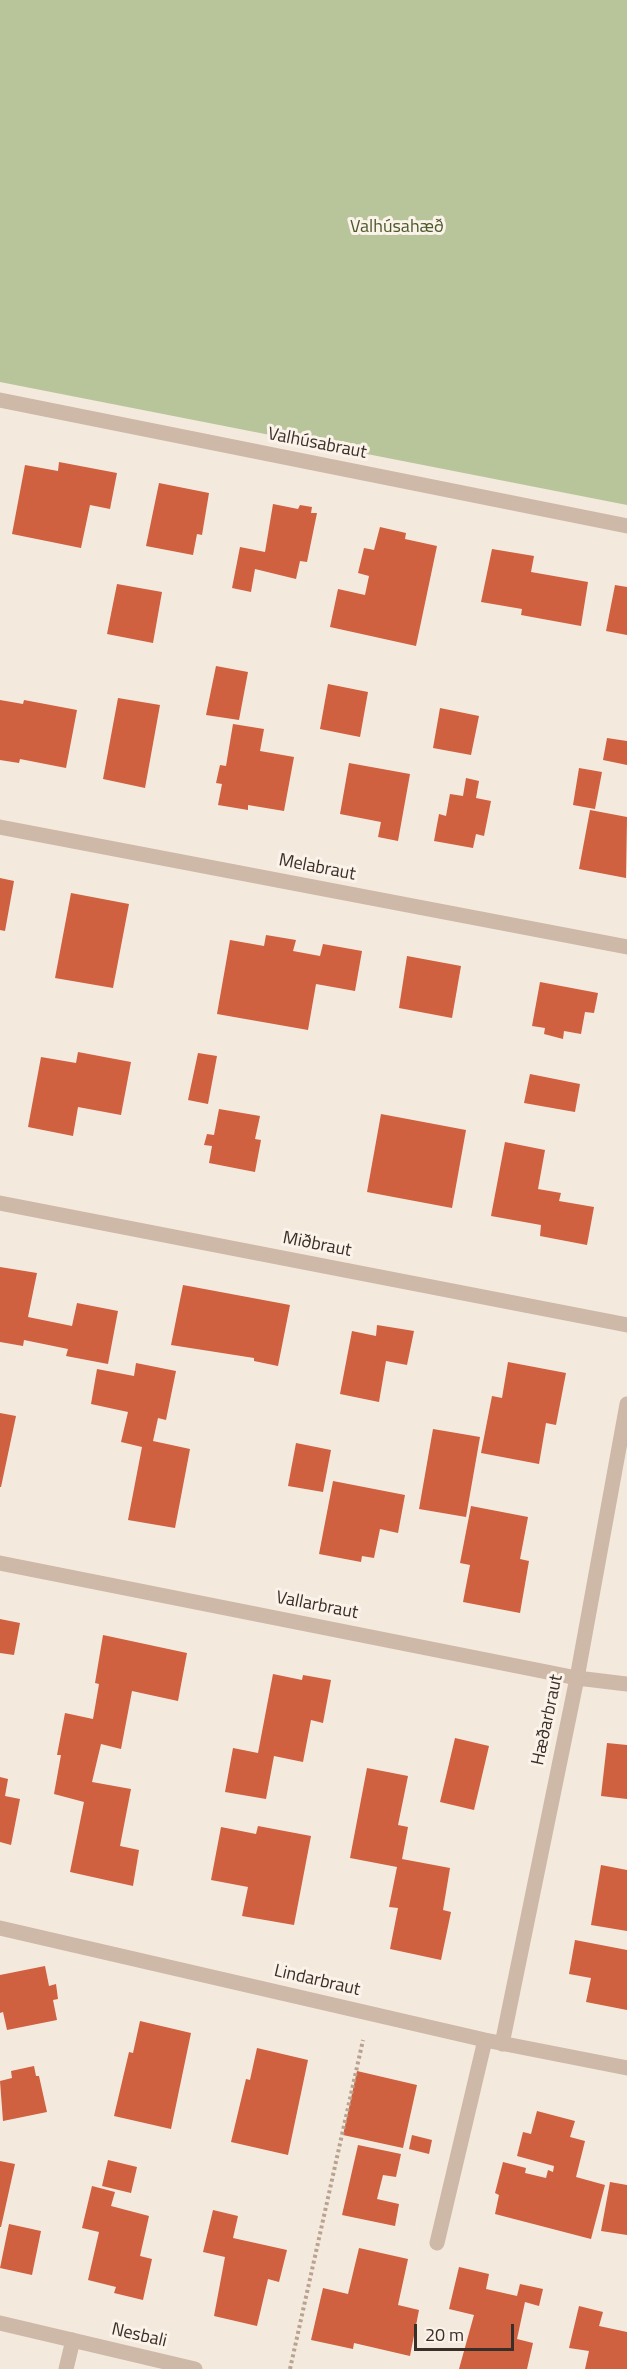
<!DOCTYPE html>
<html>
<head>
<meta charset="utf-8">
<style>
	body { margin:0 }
	#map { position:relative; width:627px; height:2369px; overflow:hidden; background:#f4e9dd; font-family:"Titillium Web",sans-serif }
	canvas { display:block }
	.scale { position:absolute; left:414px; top:2324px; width:100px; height:27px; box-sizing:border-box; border:3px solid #3a2e28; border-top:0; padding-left:8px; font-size:18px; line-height:21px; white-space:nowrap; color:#3a2e28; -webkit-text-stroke:4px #fbf3ea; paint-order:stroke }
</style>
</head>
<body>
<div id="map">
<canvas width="627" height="2369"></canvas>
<div class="scale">20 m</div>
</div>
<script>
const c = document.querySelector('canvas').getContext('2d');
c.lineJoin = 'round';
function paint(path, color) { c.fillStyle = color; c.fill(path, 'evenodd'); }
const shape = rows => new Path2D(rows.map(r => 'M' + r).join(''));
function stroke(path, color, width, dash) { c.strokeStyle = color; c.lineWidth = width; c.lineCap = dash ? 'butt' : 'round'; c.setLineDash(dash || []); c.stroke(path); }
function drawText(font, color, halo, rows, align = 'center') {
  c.font = font + ' "Titillium Web",sans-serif'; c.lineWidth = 6; c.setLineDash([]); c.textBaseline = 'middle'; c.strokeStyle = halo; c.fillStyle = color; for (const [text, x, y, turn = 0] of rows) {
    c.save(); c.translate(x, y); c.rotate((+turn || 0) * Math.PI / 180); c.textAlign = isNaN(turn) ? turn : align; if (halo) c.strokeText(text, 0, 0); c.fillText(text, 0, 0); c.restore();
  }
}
paint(shape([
	[0,0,627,0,627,505,0,382]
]), '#b8c59b');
paint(shape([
	[59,462,117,473,110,509,90,505,81,548,12,534,25,465,58,471],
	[159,483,209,493,202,535,197,534,193,555,146,546],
	[273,504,298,509,300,505,312,507,311,513,317,513,307,562,300,561,296,579,255,569,251,592,232,588,240,547,265,552],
	[380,527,406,533,405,539,437,546,416,646,330,627,338,589,365,595,369,576,358,573,364,548,374,550],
	[492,549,534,556,531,572,588,582,581,626,521,615,522,609,481,602],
	[117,584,162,592,153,643,107,634],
	[615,585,627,587,627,635,606,631],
	[216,666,248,672,239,720,206,715],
	[328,684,368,692,360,737,320,729],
	[118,698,160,705,145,788,103,779],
	[0,700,23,704,24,700,77,710,66,768,20,759,19,763,0,760],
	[440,708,479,716,471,755,433,748],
	[233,724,264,729,260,751,294,757,284,811,248,805,248,810,218,805,222,784,216,783,220,765,226,766],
	[607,738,627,741,627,765,603,760],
	[349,763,410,774,398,841,378,837,381,822,340,814],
	[579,768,602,772,595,809,573,805],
	[466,778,479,781,476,798,491,801,484,836,476,834,473,848,434,841,439,814,446,816,450,794,463,796],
	[590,810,627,817,626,878,579,869],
	[0,878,14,881,5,931,0,930],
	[71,893,129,904,113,988,55,978],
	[266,935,296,940,293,951,320,956,323,944,362,951,355,991,316,984,308,1030,217,1014,230,940,264,946],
	[407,956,461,966,452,1018,399,1008],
	[540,982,598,993,594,1013,585,1012,581,1034,564,1031,563,1039,544,1034,545,1028,532,1026],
	[78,1052,131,1062,121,1115,78,1107,73,1136,28,1127,41,1057,76,1063],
	[198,1053,217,1056,208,1104,188,1100],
	[530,1074,580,1084,575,1112,524,1103],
	[219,1109,260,1116,255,1139,261,1140,255,1172,209,1163,212,1146,204,1145,207,1134,214,1135],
	[381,1114,466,1130,452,1208,367,1192],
	[505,1142,545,1150,538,1189,561,1193,559,1201,594,1207,587,1245,540,1236,541,1225,491,1216],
	[0,1267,37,1273,28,1317,72,1326,77,1303,118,1311,108,1364,66,1356,68,1349,24,1340,23,1346,0,1342],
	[183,1285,290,1305,278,1366,254,1361,254,1358,171,1345],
	[377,1325,414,1331,407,1365,386,1361,379,1402,340,1394,352,1331,376,1336],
	[508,1362,566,1373,556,1425,546,1423,539,1464,481,1453,492,1396,502,1398],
	[136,1363,176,1371,166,1420,158,1418,153,1441,190,1449,175,1528,128,1520,142,1447,121,1442,128,1412,91,1404,97,1369,134,1376],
	[0,1413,16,1416,1,1487,0,1487],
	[433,1429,480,1437,466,1517,419,1509],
	[296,1443,331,1450,323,1492,288,1486],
	[333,1481,405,1495,398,1533,380,1529,374,1558,362,1556,361,1562,319,1554],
	[471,1506,528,1517,520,1559,529,1561,520,1613,463,1602,470,1565,460,1563],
	[0,1619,20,1623,14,1655,0,1653],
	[103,1635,187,1653,178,1701,132,1691,121,1749,101,1744,92,1782,131,1789,120,1846,139,1850,133,1886,70,1872,84,1802,54,1794,61,1755,57,1755,65,1713,93,1719,99,1684,95,1683],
	[273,1674,302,1680,303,1675,331,1680,323,1723,311,1720,303,1762,274,1756,266,1799,225,1792,233,1748,258,1753],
	[455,1738,489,1746,474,1810,440,1802],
	[607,1743,627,1745,627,1799,601,1796],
	[367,1768,408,1776,398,1825,408,1827,402,1859,450,1868,443,1910,451,1912,441,1960,390,1949,398,1908,389,1907,397,1867,350,1858],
	[0,1777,8,1779,5,1796,20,1799,11,1845,0,1842],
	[258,1826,311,1836,294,1925,242,1916,248,1887,211,1880,221,1827,256,1834],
	[601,1865,627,1870,627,1931,591,1925],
	[575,1940,627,1950,627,2010,586,2002,591,1978,569,1974],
	[45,1966,49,1986,56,1984,58,1999,53,2000,57,2020,7,2030,3,2012,0,2013,0,1975],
	[140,2021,191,2033,171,2129,114,2116,129,2052,133,2053],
	[257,2048,308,2060,288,2155,231,2142,246,2079,250,2080],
	[34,2066,36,2076,39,2076,47,2112,3,2121,0,2081,12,2078,11,2071],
	[357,2071,417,2085,403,2148,343,2135],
	[537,2111,575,2121,570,2137,585,2141,576,2177,605,2185,591,2239,495,2214,499,2195,495,2193,503,2162,526,2168,525,2173,546,2178,548,2170,553,2172,554,2166,517,2156,523,2132,531,2134],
	[412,2135,432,2140,429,2154,409,2149],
	[358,2145,401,2154,396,2177,383,2175,377,2199,399,2204,395,2226,342,2215],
	[108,2160,137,2167,131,2193,102,2186],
	[0,2161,15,2164,1,2227,0,2227],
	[610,2182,627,2185,627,2235,601,2231],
	[92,2186,115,2192,111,2206,149,2216,140,2256,152,2259,143,2300,114,2293,116,2287,88,2280,99,2232,82,2228],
	[213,2210,238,2216,233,2238,287,2250,279,2282,268,2279,257,2326,214,2316,225,2257,203,2252],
	[9,2224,41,2231,32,2275,0,2268],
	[359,2248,408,2259,398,2305,419,2310,410,2356,354,2343,353,2349,311,2340,323,2288,348,2294],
	[459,2267,489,2274,486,2289,517,2296,520,2284,543,2289,539,2306,525,2302,517,2339,533,2343,527,2369,459,2369,474,2315,449,2309],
	[579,2306,603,2312,599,2326,627,2332,627,2369,585,2369,589,2351,569,2348]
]), '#cf6040');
stroke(shape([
	[290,2369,363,2040]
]), '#baa291', 4, [3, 3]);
stroke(shape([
	[0,400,627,526],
	[0,827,627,947],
	[0,1203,627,1325],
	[0,1563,577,1678,627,1684],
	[0,1928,485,2040,627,2068],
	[502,2044,577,1678,627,1404],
	[437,2243,485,2040],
	[0,2323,195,2369],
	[66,2369,73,2340]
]), '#ceb8a8', 15);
drawText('18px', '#4a5a2a', '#fbf3ea', [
	["Valhúsahæð",397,228]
]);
drawText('18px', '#3a2e28', '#fbf3ea', [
	["Valhúsabraut",317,444,11],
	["Melabraut",317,868,11],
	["Miðbraut",317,1245,11],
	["Vallarbraut",317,1606,11],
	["Hæðarbraut",548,1720,-78],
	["Lindarbraut",317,1981,13],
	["Nesbali",139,2336,13]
]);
</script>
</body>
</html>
